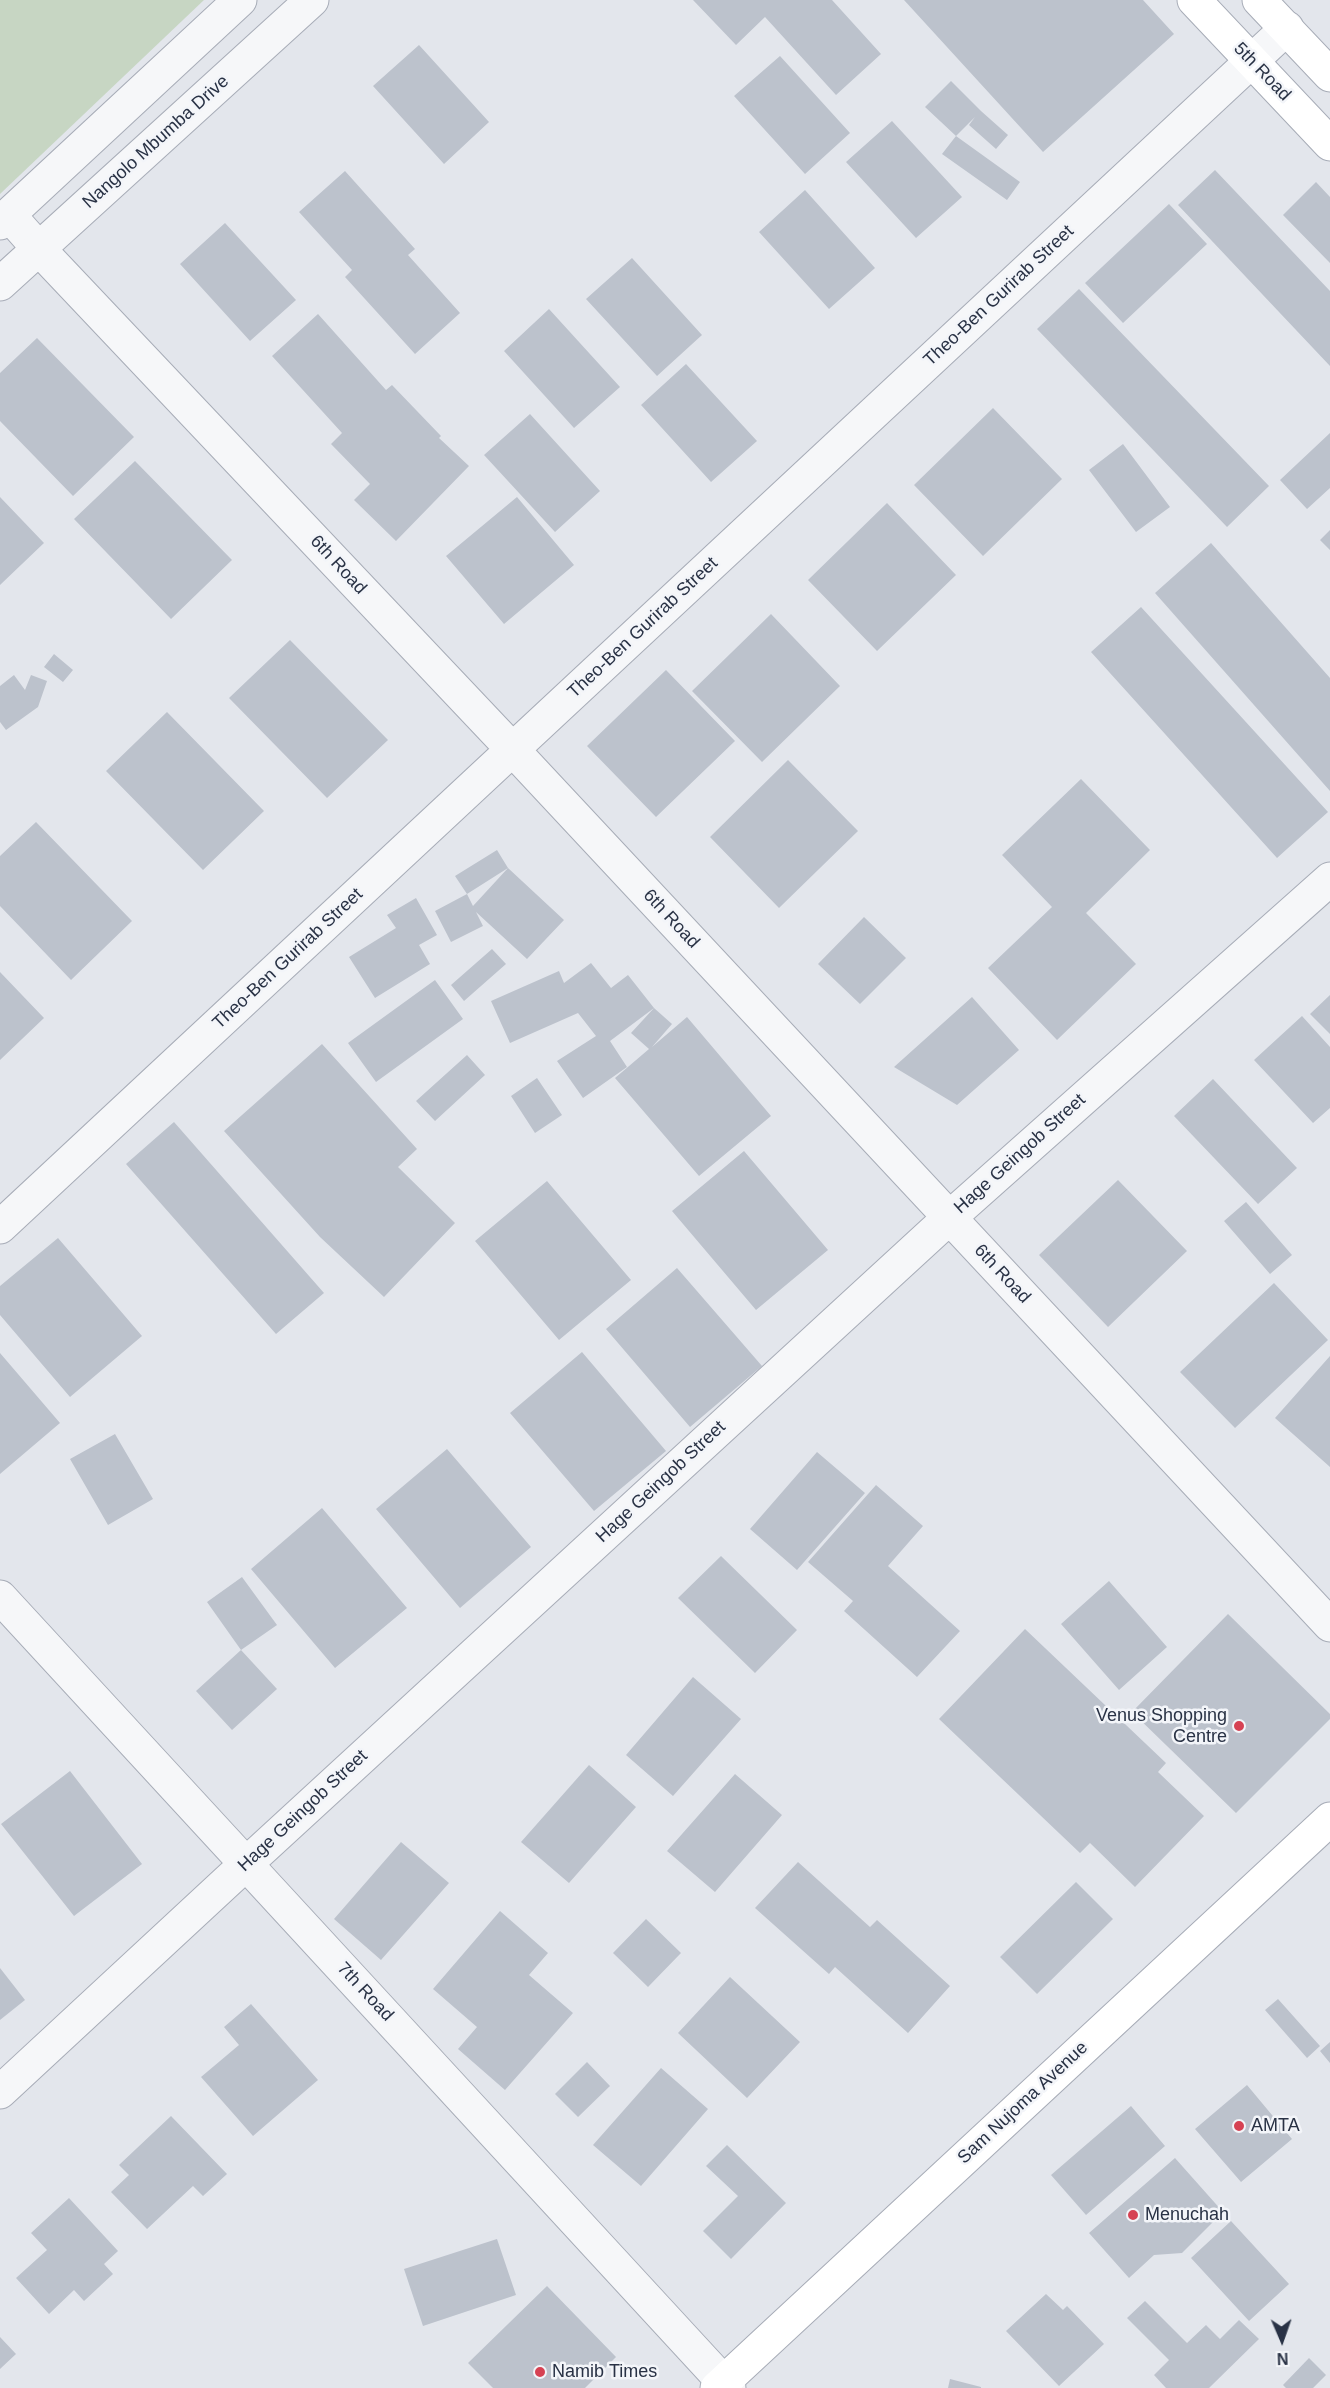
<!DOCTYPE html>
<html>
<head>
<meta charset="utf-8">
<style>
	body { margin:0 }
	#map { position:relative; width:1330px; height:2388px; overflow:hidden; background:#e3e6ec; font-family:Helvetica,sans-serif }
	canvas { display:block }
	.north { position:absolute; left:1252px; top:2310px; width:60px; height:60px; -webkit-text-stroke:4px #f3f5f9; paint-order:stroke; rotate:178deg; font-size:16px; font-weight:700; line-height:24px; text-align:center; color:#293245 }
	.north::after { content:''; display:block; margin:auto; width:21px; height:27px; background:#293245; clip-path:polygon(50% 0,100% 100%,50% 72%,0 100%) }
</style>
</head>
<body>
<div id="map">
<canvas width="1330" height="2388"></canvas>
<div class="north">N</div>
</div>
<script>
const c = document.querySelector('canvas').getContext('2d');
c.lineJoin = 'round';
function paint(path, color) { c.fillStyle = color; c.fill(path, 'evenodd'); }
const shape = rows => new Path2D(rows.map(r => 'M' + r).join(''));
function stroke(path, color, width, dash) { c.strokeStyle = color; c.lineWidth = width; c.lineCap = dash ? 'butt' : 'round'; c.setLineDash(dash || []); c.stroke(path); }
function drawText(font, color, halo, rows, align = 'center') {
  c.font = font + ' Helvetica,sans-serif'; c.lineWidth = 5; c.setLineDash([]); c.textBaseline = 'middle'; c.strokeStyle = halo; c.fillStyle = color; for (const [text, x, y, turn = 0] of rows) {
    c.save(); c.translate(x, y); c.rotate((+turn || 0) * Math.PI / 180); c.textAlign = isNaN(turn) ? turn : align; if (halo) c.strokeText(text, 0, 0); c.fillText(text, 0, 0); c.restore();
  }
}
paint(shape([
	[0,0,204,0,0,194]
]), '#c7d6c3');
paint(shape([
	[693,0,832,0,881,54,836,95,765,17,736,45],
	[904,0,1143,0,1174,34,1043,152],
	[419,45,489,122,444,164,373,86],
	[780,56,850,133,805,174,734,96],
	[951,81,981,111,1008,135,996,149,969,125,975,117,956,136,925,107],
	[892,121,962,197,916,238,846,162],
	[956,136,1020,182,1007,200,942,154],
	[1215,170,1330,291,1330,366,1178,205],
	[345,171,415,249,408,255,460,313,415,354,345,277,352,270,299,212],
	[1316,182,1330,197,1330,263,1283,215],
	[805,190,875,268,829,309,759,232],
	[1169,204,1207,244,1123,323,1085,283],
	[225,223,296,300,250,341,180,264],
	[632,258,702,335,657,376,586,299],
	[1079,289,1269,486,1227,527,1037,329],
	[549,309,620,387,574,428,504,351],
	[318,314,386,390,392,385,441,436,439,438,469,466,396,541,354,500,370,484,331,444,342,433,272,356],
	[37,338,134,437,73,496,0,421,0,373],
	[686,364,757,441,711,482,641,405],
	[993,408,1062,479,983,556,914,485],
	[530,414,600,491,555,532,484,455],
	[1330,433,1330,488,1307,509,1280,480],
	[1123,444,1170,507,1136,532,1089,470],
	[135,461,232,560,171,619,74,519],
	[0,497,44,543,0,585],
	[517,497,574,565,504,624,446,556],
	[887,503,956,575,877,651,808,580],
	[1330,530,1330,550,1320,540],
	[1211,543,1330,678,1330,791,1155,593],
	[1141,607,1328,812,1277,858,1091,652],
	[771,614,840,686,762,762,692,691],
	[290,640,388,740,327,798,229,698],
	[54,654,73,670,63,682,44,667],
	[666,670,735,741,656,817,587,746],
	[14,675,25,690,31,675,47,681,38,707,6,730,0,722,0,686],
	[167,712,264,811,203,870,106,771],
	[788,760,858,831,779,908,710,837],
	[1081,779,1150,850,1086,913,1136,964,1057,1040,988,968,1052,907,1002,855],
	[36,822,132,921,71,980,0,906,0,856],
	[497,850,508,868,564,920,527,959,476,912,483,926,451,942,435,911,467,894,473,906,508,868,467,894,455,876],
	[416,898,437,935,419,945,430,964,375,998,349,957,396,928,387,915],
	[864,917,906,958,860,1004,818,964],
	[492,949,506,964,464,1001,451,985],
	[591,963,611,988,628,975,654,1008,610,1041,627,1067,583,1098,557,1061,596,1036,578,1013,510,1043,491,1001,559,971,564,983],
	[0,972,44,1018,0,1060],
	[435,980,463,1019,376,1082,348,1043],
	[1330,995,1330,1034,1310,1014],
	[972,997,1019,1050,957,1105,894,1067],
	[654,1008,672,1024,652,1047,687,1017,771,1116,699,1176,615,1078,649,1049,631,1033],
	[1302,1016,1330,1047,1330,1108,1313,1123,1254,1060],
	[322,1044,417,1149,398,1167,455,1223,384,1297,320,1237,224,1131],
	[467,1055,485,1075,435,1121,416,1101],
	[537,1078,562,1115,535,1133,511,1096],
	[1213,1079,1297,1168,1258,1204,1174,1116],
	[174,1122,324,1293,276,1334,126,1164],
	[744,1151,828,1250,756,1310,672,1211],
	[1118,1180,1187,1251,1108,1327,1039,1255],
	[547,1181,631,1280,559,1340,475,1241],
	[1246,1202,1292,1255,1270,1274,1224,1221],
	[58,1238,142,1336,70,1397,0,1315,0,1286],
	[677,1268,762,1366,690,1427,606,1329],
	[1274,1283,1328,1340,1235,1428,1180,1372],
	[582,1352,666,1451,594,1511,510,1413],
	[0,1353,60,1423,0,1474],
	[1330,1356,1330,1467,1275,1418],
	[115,1434,153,1499,108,1525,70,1459],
	[447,1449,531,1547,460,1608,376,1509],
	[817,1452,865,1493,797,1570,750,1529],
	[876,1485,923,1526,888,1566,960,1631,917,1677,844,1611,853,1601,808,1562],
	[322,1508,407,1608,335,1668,251,1569],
	[721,1556,797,1630,755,1673,678,1598],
	[242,1577,277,1625,241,1650,207,1602],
	[1109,1581,1167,1647,1119,1690,1061,1624],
	[1228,1614,1330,1714,1330,1719,1236,1813,1132,1712],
	[1025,1629,1166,1763,1158,1772,1204,1816,1135,1887,1090,1843,1080,1853,939,1719],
	[241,1650,277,1689,232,1730,196,1691],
	[693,1677,741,1719,673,1796,626,1755],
	[589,1765,636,1807,569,1883,521,1842],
	[70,1771,142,1864,74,1916,1,1824],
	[735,1774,782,1815,715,1892,667,1851],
	[401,1842,449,1883,381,1960,334,1919],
	[798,1862,870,1927,877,1920,950,1986,908,2033,835,1967,829,1974,755,1908],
	[1076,1882,1113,1919,1037,1994,1000,1957],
	[500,1911,548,1953,529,1975,573,2013,505,2090,458,2049,477,2027,433,1989],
	[646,1919,681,1953,648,1987,613,1953],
	[0,1968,25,2000,0,2020],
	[730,1977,800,2042,747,2098,678,2033],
	[1278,1999,1320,2046,1307,2058,1265,2010],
	[251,2004,318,2080,253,2136,201,2077,239,2045,224,2027],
	[1330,2042,1330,2063,1320,2051],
	[587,2062,610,2086,578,2117,555,2094],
	[661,2068,708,2109,641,2186,593,2145],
	[1247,2085,1292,2139,1241,2182,1195,2129],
	[1131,2106,1165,2146,1086,2215,1051,2175],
	[171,2116,227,2174,203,2196,193,2186,147,2229,111,2192,129,2175,119,2165],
	[727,2145,786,2203,731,2259,703,2231,738,2196,706,2166],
	[1175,2158,1223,2212,1182,2253,1154,2255,1129,2278,1089,2233],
	[69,2198,118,2251,104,2264,113,2274,84,2301,74,2290,49,2314,16,2278,47,2250,31,2233],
	[1231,2221,1289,2284,1249,2321,1191,2258],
	[497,2239,516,2295,423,2326,404,2269],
	[547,2286,616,2357,585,2388,493,2388,468,2363],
	[1046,2294,1063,2310,1067,2306,1104,2344,1059,2386,1006,2331],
	[1145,2301,1187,2343,1206,2325,1220,2339,1239,2320,1259,2339,1209,2388,1166,2388,1154,2375,1169,2360,1127,2318],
	[0,2337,16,2354,0,2369],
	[1309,2358,1326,2375,1313,2388,1286,2388,1283,2385],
	[950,2379,981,2387,981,2388,948,2388]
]), '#bcc2cc');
const minor = shape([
	[9,215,39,249,513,750,1330,1625],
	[0,1227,1287,28],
	[0,1597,729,2388],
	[0,2092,247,1863,949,1218,1330,879]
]);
const tertiary = shape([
	[0,223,240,0],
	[0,284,312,0]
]);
const secondary = shape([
	[1194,0,1330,144],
	[1259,0,1330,75],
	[717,2388,1330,1819]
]);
stroke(minor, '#a7acb7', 35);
stroke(tertiary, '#a7acb7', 35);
stroke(secondary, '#a7acb7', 35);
stroke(minor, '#f6f7f9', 33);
stroke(tertiary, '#f6f7f9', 33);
stroke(secondary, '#fff', 33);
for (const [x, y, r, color] of [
	[1239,1726,6,"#d64253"],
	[1239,2126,6,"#d64253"],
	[1133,2215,6,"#d64253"],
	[540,2372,6,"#d64253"]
]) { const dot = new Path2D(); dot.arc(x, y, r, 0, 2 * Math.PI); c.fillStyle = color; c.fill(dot); stroke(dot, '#f3f5f9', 2); }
drawText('18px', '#293245', '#f3f5f9', [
	["5th Road",1262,72,46],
	["Nangolo Mbumba Drive",156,142,-42],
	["Theo-Ben Gurirab Street",999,296,-43],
	["6th Road",338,565,47],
	["Theo-Ben Gurirab Street",643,628,-43],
	["6th Road",671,919,47],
	["Theo-Ben Gurirab Street",288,959,-43],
	["Hage Geingob Street",1020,1154,-42],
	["6th Road",1002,1274,47],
	["Hage Geingob Street",661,1482,-43],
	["Hage Geingob Street",303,1811,-43],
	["7th Road",365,1992,47],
	["Sam Nujoma Avenue",1023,2103,-43]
]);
drawText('18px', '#293245', '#f3f5f9', [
	["Venus Shopping",1227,1716,"right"],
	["Centre",1227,1737,"right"],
	["AMTA",1251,2126],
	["Menuchah",1145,2215],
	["Namib Times",552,2372]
], 'left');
</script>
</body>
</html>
